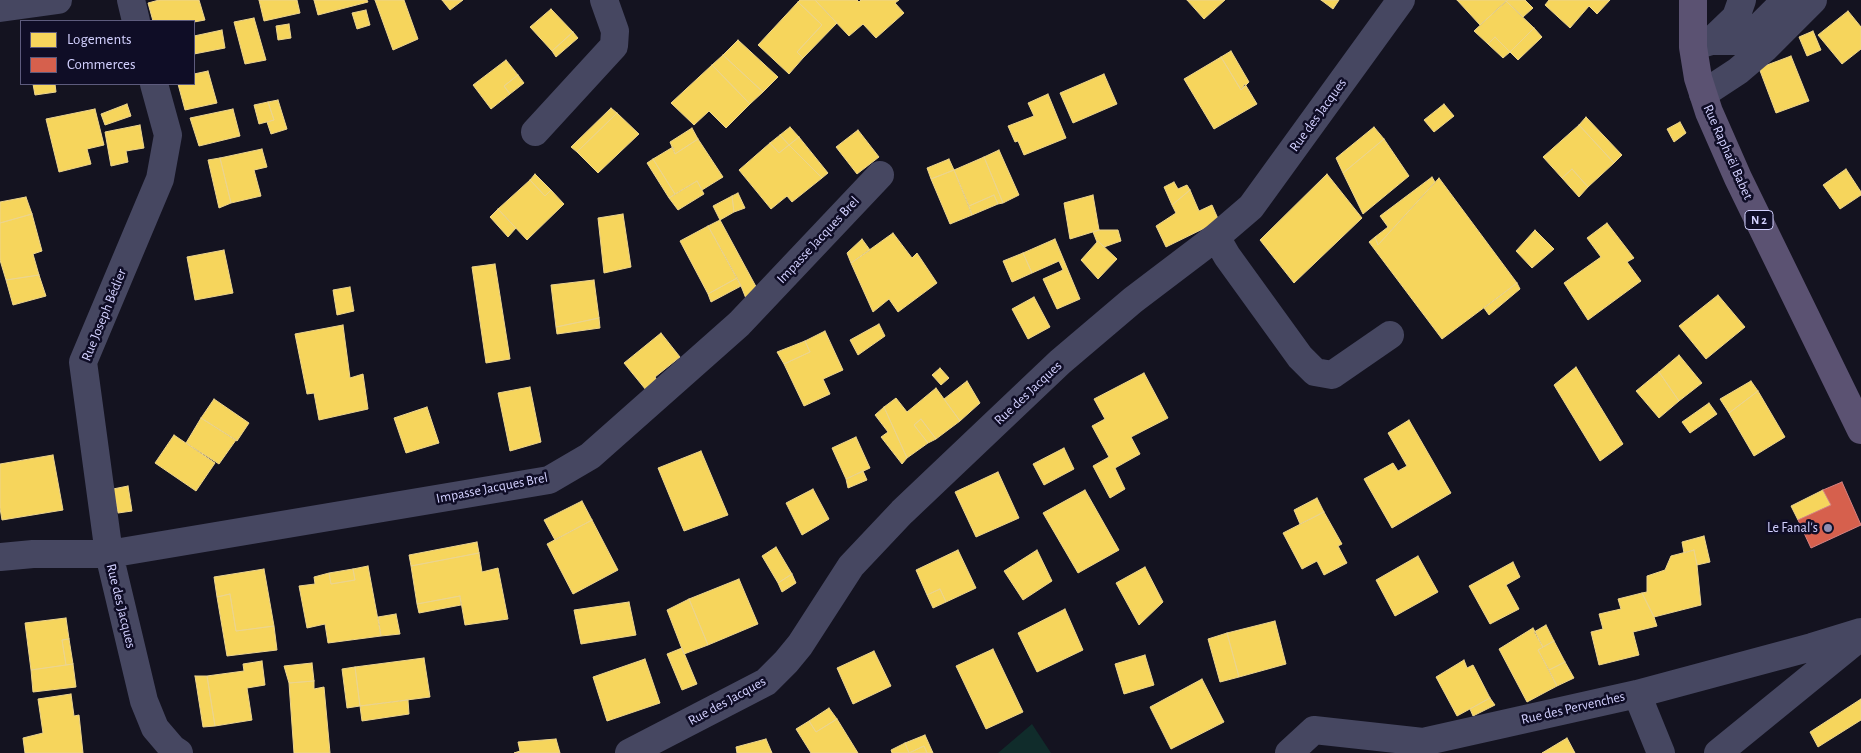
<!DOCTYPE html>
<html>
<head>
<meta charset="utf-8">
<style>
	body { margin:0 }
	#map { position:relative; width:1861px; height:753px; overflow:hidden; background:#141320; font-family:"Alegreya Sans",sans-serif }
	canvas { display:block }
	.legend { position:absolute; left:20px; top:20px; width:175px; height:65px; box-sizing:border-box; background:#0f0d26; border:1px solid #5d5b7d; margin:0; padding:6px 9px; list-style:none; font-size:15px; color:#d3d1ff }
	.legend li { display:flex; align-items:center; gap:10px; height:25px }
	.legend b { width:25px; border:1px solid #5d5b7d }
</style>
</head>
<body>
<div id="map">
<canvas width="1861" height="753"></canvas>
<ul class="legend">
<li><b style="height:14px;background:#f6d55c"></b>Logements</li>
<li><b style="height:14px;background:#d6604d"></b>Commerces</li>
</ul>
</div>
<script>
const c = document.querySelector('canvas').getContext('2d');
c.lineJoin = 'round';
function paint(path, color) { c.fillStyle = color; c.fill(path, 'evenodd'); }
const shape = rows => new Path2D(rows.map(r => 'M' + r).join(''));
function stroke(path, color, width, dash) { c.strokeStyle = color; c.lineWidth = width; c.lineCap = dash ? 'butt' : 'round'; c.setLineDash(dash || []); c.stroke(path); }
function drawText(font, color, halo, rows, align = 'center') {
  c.font = font + ' "Alegreya Sans",sans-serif'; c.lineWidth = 5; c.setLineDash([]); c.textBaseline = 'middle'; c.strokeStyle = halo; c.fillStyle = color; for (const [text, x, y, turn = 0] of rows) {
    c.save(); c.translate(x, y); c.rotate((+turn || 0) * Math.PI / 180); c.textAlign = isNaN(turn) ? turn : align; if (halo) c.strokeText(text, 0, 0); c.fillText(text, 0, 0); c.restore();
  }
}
paint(shape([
	[1032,724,1051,753,998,753]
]), '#102c2b');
const homes = shape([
	[159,0,199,0,205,20,194,22,153,21,148,3,159,0],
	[259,0,297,0,300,13,264,21,259,0],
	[314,0,367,0,368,2,318,15,314,0],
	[375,0,404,0,418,39,393,50,375,0],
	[442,0,463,0,450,10,442,0],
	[800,0,815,0,837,23,803,58,797,52,822,25,798,2,800,0],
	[815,0,857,0,859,2,861,0,899,0,895,3,904,13,876,38,863,24,849,36,815,0],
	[1187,0,1225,0,1204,19,1187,0],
	[1321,0,1339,0,1333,9,1321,0],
	[1457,0,1508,0,1480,25,1457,0],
	[1508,0,1525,0,1533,8,1523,17,1506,1,1508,0],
	[1549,0,1610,0,1597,14,1589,6,1570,28,1545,5,1549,0],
	[1506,1,1534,28,1510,52,1495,37,1488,44,1474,31,1506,1],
	[798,2,822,25,797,52,803,58,789,74,758,45,798,2],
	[551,9,573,32,552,51,530,27,551,9],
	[366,10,370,25,357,29,352,13,366,10],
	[1848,11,1861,27,1861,49,1842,64,1818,35,1848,11],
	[254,18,266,60,245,64,234,22,254,18],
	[289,24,291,38,278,40,276,26,289,24],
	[1534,28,1542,37,1518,60,1510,52,1534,28],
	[222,30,225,48,194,54,194,36,222,30],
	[1813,31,1821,50,1807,56,1799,37,1813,31],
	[573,32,578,38,556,57,552,51,573,32],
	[1495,37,1510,52,1503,58,1488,44,1495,37],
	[738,40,778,77,763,92,723,55,738,40],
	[1231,51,1249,82,1241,90,1221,57,1231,51],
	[723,55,763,92,750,104,712,65,723,55],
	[1791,56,1809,101,1776,113,1759,68,1791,56],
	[1221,57,1241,90,1245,84,1257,104,1214,129,1184,79,1221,57],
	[506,60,518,75,504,86,510,94,491,109,473,85,506,60],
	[712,65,750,104,726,128,709,111,694,125,671,103,712,65],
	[208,71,217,103,185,110,178,84,194,84,194,74,208,71],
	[1104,74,1117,104,1073,123,1060,93,1104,74],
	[518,75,524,83,510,94,504,86,518,75],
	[33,84,55,84,56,92,35,95,33,84],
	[1048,94,1066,138,1024,155,1018,141,1015,142,1008,126,1034,116,1028,103,1048,94],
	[278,100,287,129,271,134,267,122,274,120,268,102,278,100],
	[268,102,274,120,259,124,254,105,268,102],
	[127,104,131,116,105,125,101,114,127,104],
	[1444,104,1454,116,1434,132,1424,120,1444,104],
	[611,108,617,113,577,152,571,147,611,108],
	[95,109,104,145,87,149,91,164,59,172,46,119,95,109],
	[233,109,240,136,199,146,190,118,233,109],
	[617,113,639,134,598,173,577,152,617,113],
	[1586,117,1622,155,1614,163,1579,125,1586,117],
	[1680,122,1686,133,1674,142,1667,129,1680,122],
	[140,125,144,148,126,151,128,162,111,166,105,132,140,125],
	[1579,125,1614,163,1588,187,1572,169,1562,178,1543,157,1579,125],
	[790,127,799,137,789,145,780,135,790,127],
	[1374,127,1384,139,1343,173,1336,158,1374,127],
	[692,128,698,139,675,154,670,142,692,128],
	[858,130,879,157,857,174,836,147,858,130],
	[780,135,789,145,779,153,770,143,780,135],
	[799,137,828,173,822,178,789,145,799,137],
	[698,139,723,177,702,190,697,181,675,194,653,159,673,147,675,154,698,139],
	[1384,139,1409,176,1363,214,1343,173,1384,139],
	[770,143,779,153,789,145,822,178,792,202,787,196,771,209,739,170,770,143],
	[262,149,267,167,254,170,261,196,231,203,220,158,262,149],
	[999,150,1019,195,1003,203,984,157,999,150],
	[984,157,1003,203,998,204,994,195,969,206,954,170,984,157],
	[220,158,231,203,219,208,208,160,220,158],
	[653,159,675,194,669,198,647,163,653,159],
	[949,159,954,170,931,179,927,168,949,159],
	[1572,169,1588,187,1579,197,1562,178,1572,169],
	[1846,169,1861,192,1861,195,1840,209,1823,185,1846,169],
	[954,170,972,215,950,224,931,179,954,170],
	[535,174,551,190,545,196,530,180,535,174],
	[1327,174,1362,218,1294,283,1260,240,1327,174],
	[1432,177,1435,182,1378,245,1375,237,1388,227,1380,216,1432,177],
	[1439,178,1517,283,1442,339,1369,242,1375,237,1378,245,1439,178],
	[530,180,545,196,551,190,564,204,527,240,498,209,530,180],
	[697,181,704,194,678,210,669,198,697,181],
	[1174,182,1178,189,1187,185,1190,190,1172,205,1164,187,1174,182],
	[1190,190,1199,211,1212,205,1219,221,1166,247,1156,226,1176,213,1172,205,1190,190],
	[738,193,745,208,734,212,732,196,738,193],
	[994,195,998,204,972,215,969,206,994,195],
	[1093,195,1099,230,1070,239,1064,203,1093,195],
	[732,196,734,212,720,220,713,206,732,196],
	[26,197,32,214,0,223,0,202,26,197],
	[498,209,516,228,508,237,490,217,498,209],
	[32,214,42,251,33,254,39,275,6,280,0,260,0,223,32,214],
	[623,214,631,267,604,273,598,218,623,214],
	[720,220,760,294,747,301,741,286,708,226,720,220],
	[1607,223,1634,258,1627,262,1641,281,1588,320,1564,283,1601,257,1587,238,1607,223],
	[708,226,737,278,708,294,680,241,708,226],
	[1099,230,1118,230,1121,241,1104,247,1098,241,1097,242,1093,232,1099,230],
	[1535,230,1554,249,1532,268,1516,251,1535,230],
	[893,233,912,258,917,253,937,283,898,312,889,299,873,312,851,263,893,233],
	[862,239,870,250,851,263,847,253,862,239],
	[1055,239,1080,299,1057,309,1043,279,1063,270,1059,261,1032,273,1023,253,1055,239],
	[1098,241,1117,259,1098,279,1081,260,1098,241],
	[224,250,233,293,195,300,187,257,224,250],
	[1023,253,1032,273,1012,282,1003,261,1023,253],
	[495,264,510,359,486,363,472,267,495,264],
	[39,275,46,296,13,305,6,280,39,275],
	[737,278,741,286,711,302,708,294,737,278],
	[594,280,599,318,556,327,551,285,594,280],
	[1517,283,1520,289,1489,315,1484,308,1517,283],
	[350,287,354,311,337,315,333,290,350,287],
	[1718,295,1745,327,1706,359,1679,326,1718,295],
	[1034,297,1050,327,1028,339,1012,309,1034,297],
	[599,318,600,328,557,334,556,327,599,318],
	[879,324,885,336,858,355,850,340,879,324],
	[343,325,350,378,363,374,368,409,319,420,314,393,307,394,295,334,343,325],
	[825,331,843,370,823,379,830,394,804,406,784,364,810,352,805,341,825,331],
	[661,333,680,357,655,377,657,380,646,390,624,363,661,333],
	[805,341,810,352,784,364,777,352,805,341],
	[1679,355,1702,383,1679,401,1659,372,1679,355],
	[1576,367,1623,444,1600,461,1554,385,1576,367],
	[940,368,949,378,941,385,932,375,940,368],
	[1659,372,1679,401,1659,418,1636,391,1659,372],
	[1144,373,1168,418,1131,437,1140,454,1115,468,1125,489,1110,498,1093,466,1109,457,1092,426,1105,419,1094,399,1144,373],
	[967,381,980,403,960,421,944,399,967,381],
	[1751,381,1758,391,1729,413,1720,399,1751,381],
	[530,387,541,442,510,451,498,393,530,387],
	[936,388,960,421,936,439,921,419,914,425,928,443,907,458,884,407,896,398,907,412,936,388],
	[1758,391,1785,437,1754,456,1729,413,1758,391],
	[214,399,249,423,237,441,201,418,214,399],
	[1709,403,1717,414,1690,433,1682,422,1709,403],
	[427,407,439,443,406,453,394,418,427,407],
	[884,407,907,458,902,464,881,437,888,432,875,415,884,407],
	[201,418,236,440,219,464,186,443,201,418],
	[921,419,936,439,928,443,914,425,921,419],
	[1409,420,1451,493,1392,528,1364,479,1393,463,1398,471,1407,466,1388,433,1409,420],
	[174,435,215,463,196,491,155,463,174,435],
	[856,437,870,468,846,479,832,448,856,437],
	[1064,448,1074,469,1044,485,1033,464,1064,448],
	[701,451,728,515,684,531,658,468,701,451],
	[53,455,63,510,2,520,0,508,0,464,53,455],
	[863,471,867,480,848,488,846,479,863,471],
	[998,472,1019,518,976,537,955,492,998,472],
	[128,486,132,511,118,513,113,489,128,486],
	[813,489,829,519,802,535,786,503,813,489],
	[1085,490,1119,550,1078,573,1043,513,1085,490],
	[1823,490,1831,505,1798,520,1791,506,1823,490],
	[1317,498,1324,512,1300,524,1294,510,1317,498],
	[582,501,592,520,555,540,544,520,582,501],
	[1324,512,1342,544,1338,546,1347,563,1324,575,1317,561,1302,569,1283,533,1324,512],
	[592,520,618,570,573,594,547,544,592,520],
	[1704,536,1710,562,1697,565,1694,550,1684,553,1682,542,1704,536],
	[477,542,479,553,411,566,409,555,477,542],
	[776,547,792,574,778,583,762,556,776,547],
	[958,550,976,588,946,602,940,589,927,595,916,570,958,550],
	[1037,550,1052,581,1023,600,1004,571,1037,550],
	[1694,550,1697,565,1701,605,1654,617,1642,593,1647,592,1647,576,1665,570,1671,556,1694,550],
	[479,553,482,572,498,568,508,619,465,625,460,596,417,604,411,566,479,553],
	[1418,556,1438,592,1395,616,1376,580,1418,556],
	[1513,562,1520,577,1506,585,1519,609,1490,624,1469,586,1513,562],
	[368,566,381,636,328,643,325,624,307,628,299,586,315,584,314,577,329,573,331,584,355,580,353,569,368,566],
	[1145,567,1163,602,1139,625,1116,583,1145,567],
	[264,569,274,626,236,631,230,594,217,597,214,577,264,569],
	[353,569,355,580,331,584,329,573,353,569],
	[792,574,796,583,782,592,778,583,792,574],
	[739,579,758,624,708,645,689,599,739,579],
	[940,589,946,602,933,608,927,595,940,589],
	[1642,593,1654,617,1657,626,1633,632,1639,655,1599,665,1591,632,1603,629,1599,614,1621,609,1618,599,1642,593],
	[230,594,236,631,274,626,277,650,227,656,217,597,230,594],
	[460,596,461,605,419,613,417,604,460,596],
	[689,599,708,645,684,654,667,610,689,599],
	[629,602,636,635,581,644,574,610,629,602],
	[1065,609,1083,650,1037,672,1018,633,1065,609],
	[396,614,400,634,381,636,378,617,396,614],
	[66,618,69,639,62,640,66,665,31,670,25,623,66,618],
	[1275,621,1286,664,1239,677,1227,633,1275,621],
	[1546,625,1554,641,1543,647,1534,632,1546,625],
	[1533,628,1543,647,1538,650,1557,686,1527,702,1499,649,1533,628],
	[1227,633,1239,677,1220,682,1208,639,1227,633],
	[69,639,73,664,66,665,62,640,69,639],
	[1554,641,1565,662,1549,670,1538,650,1554,641],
	[682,648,697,684,682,690,667,654,682,648],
	[993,649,1023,712,986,729,956,666,993,649],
	[874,651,891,686,853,704,837,668,874,651],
	[1145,655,1154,685,1124,694,1115,664,1145,655],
	[424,658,430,697,360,706,355,667,424,658],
	[645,659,660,703,607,721,593,677,645,659],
	[1464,660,1467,668,1473,665,1490,698,1457,716,1436,677,1464,660],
	[262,661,265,685,247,688,252,720,215,726,207,676,244,671,243,664,262,661],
	[1565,662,1574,678,1557,686,1549,670,1565,662],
	[312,663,314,681,289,683,284,666,312,663],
	[73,664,76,687,33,692,31,670,73,664],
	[355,667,360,706,347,708,342,669,355,667],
	[195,676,207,676,215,726,203,727,195,676],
	[1202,679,1224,722,1171,749,1150,707,1202,679],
	[314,681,314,689,324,687,330,753,294,753,289,683,314,681],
	[71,694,74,716,79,715,83,753,25,753,23,738,43,733,38,699,71,694],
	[1490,698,1495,705,1473,716,1470,709,1490,698],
	[1861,699,1861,720,1818,747,1810,732,1861,699],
	[408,700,409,714,362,721,360,706,408,700],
	[829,708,837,719,816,732,809,721,829,708],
	[837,719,858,753,811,753,796,729,809,721,816,732,837,719],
	[925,735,933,753,927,753,924,746,909,753,905,743,925,735],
	[1567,738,1575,753,1542,753,1567,738],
	[556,739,560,753,514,753,520,751,518,742,556,739],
	[766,739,772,753,737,753,736,747,766,739],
	[905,743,909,753,924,746,927,753,892,753,891,750,905,743]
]);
paint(homes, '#f6d55c');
stroke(homes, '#ecd48d', 1);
const shops = shape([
	[1842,482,1861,525,1811,548,1798,520,1831,505,1823,490,1842,482]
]);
paint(shops, '#d6604d');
stroke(shops, '#d58282', 1);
stroke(shape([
	[131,0,136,21],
	[0,8,58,0],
	[1711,41,1739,41,1750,36,1786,0],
	[1701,44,1711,41,1736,17,1742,0],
	[154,84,168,135,160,179,83,362,109,554,144,701,155,728,173,749,179,753],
	[1703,94,1738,71,1765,48,1813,0],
	[535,132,614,46,615,31,604,0],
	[1216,237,1227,256,1300,357,1315,372,1332,375,1390,335],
	[0,557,33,554,109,554,549,480,590,456,739,324,880,175],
	[1637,694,1661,753],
	[629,753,766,682,786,662,800,645,851,566,902,512,1060,362,1133,300,1216,237,1251,207,1401,0],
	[1289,753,1314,730,1423,742,1637,694,1812,647,1861,632],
	[1718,753,1858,639]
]), '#464761', 28);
stroke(shape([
	[1693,0,1693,47,1698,78,1709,112,1738,178,1861,430]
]), '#5b5272', 28);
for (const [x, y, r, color] of [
	[1828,528,5,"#908eb1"]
]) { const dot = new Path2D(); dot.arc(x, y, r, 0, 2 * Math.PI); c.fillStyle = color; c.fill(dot); stroke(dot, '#0f0d26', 2); }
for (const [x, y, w] of [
	[1759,220,28]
]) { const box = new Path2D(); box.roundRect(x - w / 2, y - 9.5, w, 19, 4); c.fillStyle = '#0f0d26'; c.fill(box); stroke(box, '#d3d1ff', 1); }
drawText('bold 12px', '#d3d1ff', null, [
	["N 2",1759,220]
]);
drawText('14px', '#d3d1ff', '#0f0d26', [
	["Rue des Jacques",1318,115,-54],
	["Rue Raphaël Babet",1728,152,66],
	["Impasse Jacques Brel",818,240,-47],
	["Rue Joseph Bédier",104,315,-68],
	["Rue des Jacques",1028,393,-43],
	["Impasse Jacques Brel",492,488,-11],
	["Rue des Jacques",121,606,76],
	["Rue des Jacques",727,701,-29],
	["Rue des Pervenches",1573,708,-13]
]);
drawText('14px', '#d3d1ff', '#0f0d26', [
	["Le Fanal's",1818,528]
], 'right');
</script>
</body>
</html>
